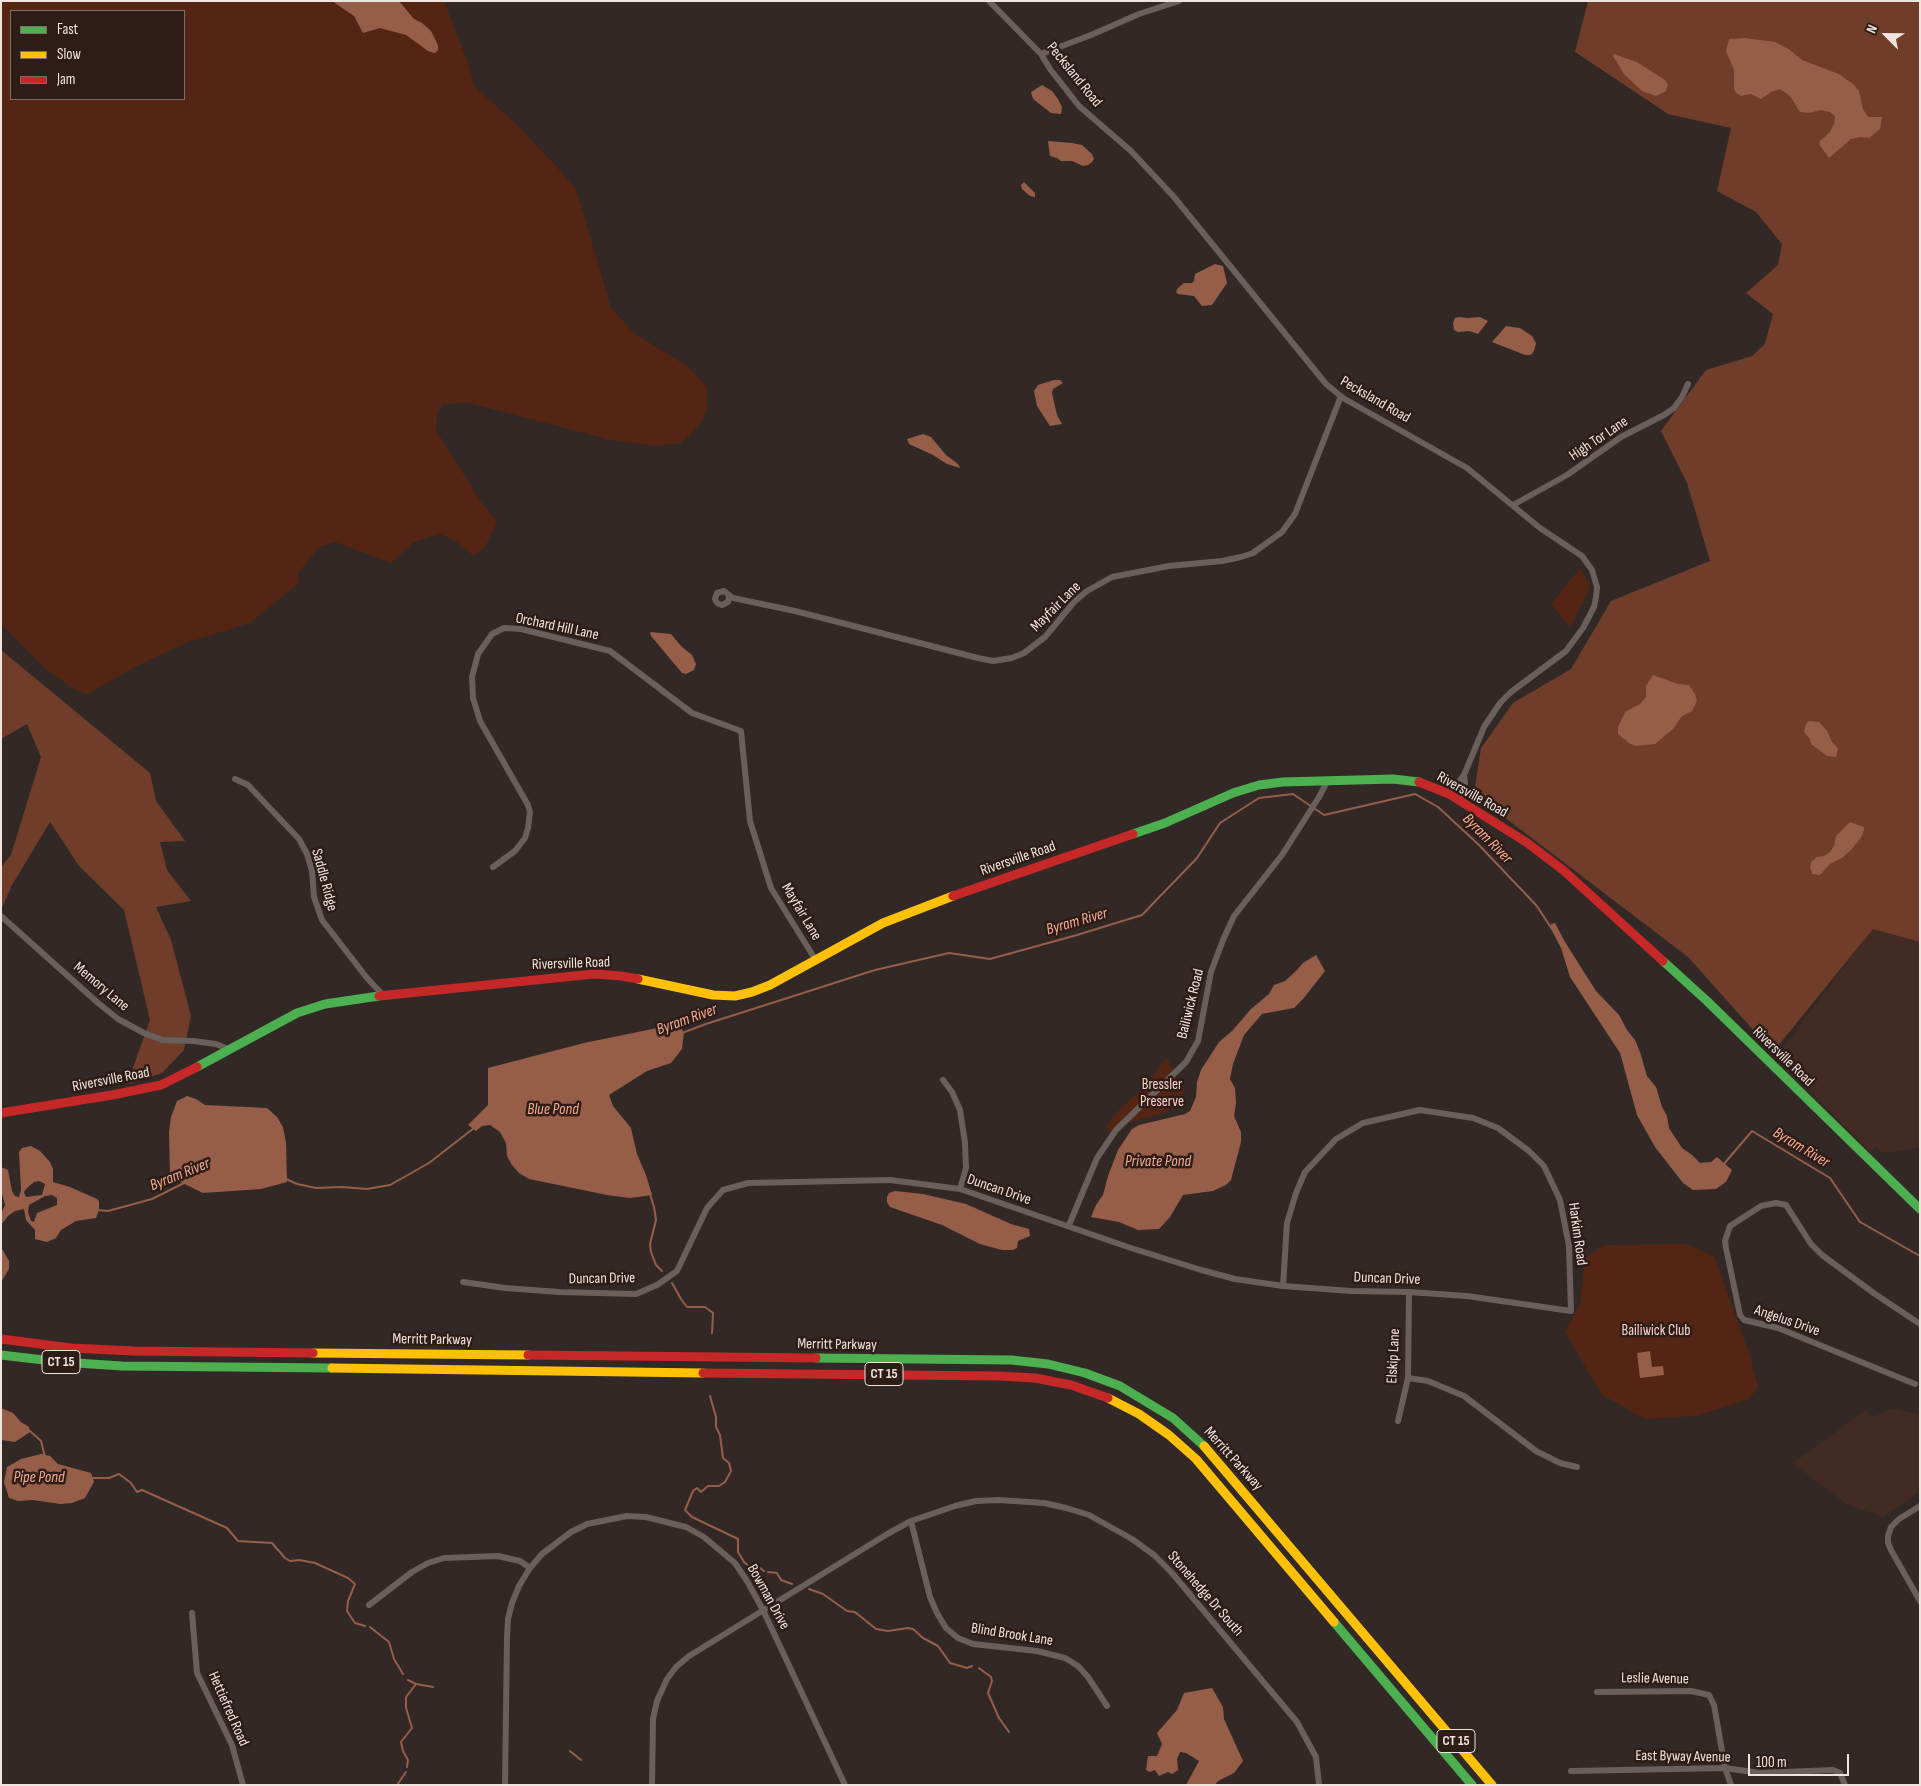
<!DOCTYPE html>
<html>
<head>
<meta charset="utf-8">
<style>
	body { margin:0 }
	#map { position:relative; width:1921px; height:1786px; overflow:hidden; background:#322926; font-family:"Sofia Sans Condensed",sans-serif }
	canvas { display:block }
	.frame { position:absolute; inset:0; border:2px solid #f0e4df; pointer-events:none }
	.legend { position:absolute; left:10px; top:10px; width:175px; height:90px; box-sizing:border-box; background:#2e1d17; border:1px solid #7c6d67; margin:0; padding:6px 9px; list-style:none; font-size:15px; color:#f0e4df }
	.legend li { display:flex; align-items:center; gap:10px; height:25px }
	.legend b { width:25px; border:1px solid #7c6d67 }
	.north { position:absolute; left:1861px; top:10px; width:50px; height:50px; -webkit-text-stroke:4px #2e1d17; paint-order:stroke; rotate:293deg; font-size:14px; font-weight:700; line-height:20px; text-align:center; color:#f0e4df }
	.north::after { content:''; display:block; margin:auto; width:18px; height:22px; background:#f0e4df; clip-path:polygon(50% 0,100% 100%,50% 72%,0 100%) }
	.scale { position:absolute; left:1748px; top:1754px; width:101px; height:22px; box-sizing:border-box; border:2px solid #f0e4df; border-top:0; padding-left:6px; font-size:15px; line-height:18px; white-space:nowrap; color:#f0e4df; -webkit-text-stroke:4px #2e1d17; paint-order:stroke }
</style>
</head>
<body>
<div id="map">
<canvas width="1921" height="1786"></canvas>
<div class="frame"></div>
<ul class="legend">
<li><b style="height:6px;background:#4caf50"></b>Fast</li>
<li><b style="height:6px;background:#ffc107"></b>Slow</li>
<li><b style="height:6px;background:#c62828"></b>Jam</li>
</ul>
<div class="north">N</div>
<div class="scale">100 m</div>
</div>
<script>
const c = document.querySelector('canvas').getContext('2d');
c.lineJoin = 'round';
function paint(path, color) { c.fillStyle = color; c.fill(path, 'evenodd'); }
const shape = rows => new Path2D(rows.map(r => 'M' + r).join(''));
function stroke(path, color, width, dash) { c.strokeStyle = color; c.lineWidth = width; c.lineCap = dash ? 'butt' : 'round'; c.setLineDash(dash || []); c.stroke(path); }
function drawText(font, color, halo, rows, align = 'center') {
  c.font = font + ' "Sofia Sans Condensed",sans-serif'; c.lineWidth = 5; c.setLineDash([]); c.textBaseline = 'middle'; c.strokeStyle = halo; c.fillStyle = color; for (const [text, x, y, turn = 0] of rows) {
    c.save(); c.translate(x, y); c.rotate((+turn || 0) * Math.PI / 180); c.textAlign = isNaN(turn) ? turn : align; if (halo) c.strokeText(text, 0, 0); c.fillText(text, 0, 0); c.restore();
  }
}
paint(shape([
	[1920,868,1920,1148,1883,1153,1875,1147,1870,1152,1776,1057,1861,944,1829,928],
	[1891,1408,1920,1415,1920,1491,1883,1517,1848,1505,1793,1463,1865,1411,1874,1417]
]), '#422b23');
paint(shape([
	[1,1,444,1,468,63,474,86,517,125,555,165,576,189,611,308,635,334,687,366,707,387,707,410,699,426,681,443,656,446,611,440,469,403,443,404,437,414,436,430,481,502,497,522,485,547,474,556,454,540,440,534,414,542,391,563,335,542,319,547,298,573,299,583,250,623,185,643,131,669,88,694,75,690,46,669,1,624],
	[11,11,184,11,184,99,11,99],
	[1580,568,1589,583,1589,590,1570,627,1551,604],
	[1167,1057,1177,1081,1184,1090,1176,1107,1161,1114,1125,1123,1115,1135,1106,1127,1120,1109,1144,1087],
	[1685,1244,1714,1256,1749,1353,1758,1387,1749,1399,1695,1416,1645,1419,1602,1395,1565,1332,1580,1304,1585,1259,1603,1245]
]), '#552513');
paint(shape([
	[1588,1,1920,1,1920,942,1873,929,1773,1052,1688,957,1474,794,1481,748,1513,703,1571,669,1611,601,1710,561,1687,483,1661,431,1706,370,1752,356,1765,344,1773,314,1746,293,1778,265,1782,244,1756,212,1717,191,1731,128,1668,114,1575,52],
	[1,650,150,773,156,801,185,841,160,842,167,870,191,901,156,907,171,940,191,1016,184,1050,162,1073,129,1084,134,1065,150,1020,124,910,79,866,50,822,12,885,1,910,1,867,11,855,41,757,27,724,1,739]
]), '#713d2b');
paint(shape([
	[332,1,399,1,414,19,422,23,431,31,438,45,438,50,435,53,428,51,406,35,380,28,363,33,354,16],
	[1745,38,1775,42,1790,50,1802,60,1839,74,1853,84,1859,91,1863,109,1868,117,1882,117,1880,129,1869,138,1860,137,1851,139,1829,158,1819,144,1820,141,1830,132,1834,124,1835,116,1830,112,1821,110,1809,113,1800,112,1790,96,1780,89,1771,92,1761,99,1751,94,1741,96,1736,93,1734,88,1734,70,1726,51,1729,39],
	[1614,54,1637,62,1665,80,1668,85,1666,91,1656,96,1642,91,1624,74,1613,56],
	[1042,85,1052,91,1058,99,1062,107,1061,114,1051,113,1033,99,1031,92],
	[1048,141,1072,143,1082,145,1092,154,1094,159,1092,162,1088,165,1083,166,1072,161,1061,161,1057,158,1050,156],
	[1024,182,1035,193,1035,197,1030,196,1022,189,1021,185],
	[1215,264,1223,266,1227,283,1212,305,1202,306,1194,296,1178,294,1176,292,1178,288,1184,283,1192,283,1194,281,1195,274],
	[1459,317,1468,318,1480,317,1488,321,1478,334,1469,331,1458,332,1454,330,1453,323,1455,318],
	[1506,326,1520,328,1532,336,1536,343,1534,351,1531,355,1525,355,1492,342],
	[1054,380,1060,380,1063,383,1053,389,1052,393,1057,415,1062,424,1050,426,1037,406,1034,391,1038,385],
	[923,434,931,437,946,455,958,464,960,468,947,464,933,455,909,444,907,439],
	[650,632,671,634,681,646,692,655,696,664,694,670,686,674,682,673,651,636],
	[1653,675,1678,684,1689,685,1695,694,1697,701,1692,711,1682,716,1673,729,1655,744,1636,746,1629,743,1618,734,1618,727,1625,712,1640,704,1646,697,1646,686],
	[1809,721,1819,722,1827,731,1832,742,1838,748,1836,757,1827,756,1811,744,1810,739,1804,732,1806,724],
	[1850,822,1864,827,1864,829,1862,836,1852,849,1842,858,1830,864,1820,875,1812,874,1810,867,1811,862,1817,857,1824,856,1830,852,1834,846,1836,836],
	[1555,923,1565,942,1596,991,1619,1015,1627,1030,1635,1040,1640,1052,1647,1076,1656,1087,1662,1107,1667,1116,1669,1128,1682,1148,1692,1155,1700,1163,1711,1162,1717,1157,1732,1170,1726,1182,1716,1189,1693,1190,1683,1183,1655,1147,1637,1115,1620,1053,1570,977,1561,948,1551,929,1551,924],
	[1316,955,1325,971,1303,999,1294,1008,1262,1014,1244,1035,1233,1064,1230,1079,1235,1088,1236,1103,1234,1116,1241,1132,1241,1142,1231,1180,1226,1185,1213,1191,1183,1195,1170,1217,1159,1229,1138,1230,1119,1222,1091,1217,1096,1205,1103,1195,1108,1176,1118,1150,1132,1129,1139,1125,1185,1114,1190,1111,1196,1097,1197,1082,1201,1070,1219,1042,1232,1031,1251,1009,1269,994,1274,985,1285,981,1297,970,1303,963],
	[677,1024,684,1032,682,1049,671,1063,647,1071,609,1095,613,1106,631,1128,637,1154,646,1175,652,1195,630,1198,607,1195,529,1179,519,1173,512,1165,507,1156,506,1143,500,1132,490,1125,482,1126,476,1131,468,1125,488,1105,488,1068,584,1043],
	[187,1096,196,1099,205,1105,267,1108,277,1117,283,1127,286,1143,287,1182,261,1189,203,1193,170,1177,169,1132,171,1117,177,1101],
	[31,1146,40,1151,50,1162,53,1169,53,1182,70,1187,97,1199,99,1201,99,1210,96,1218,76,1221,61,1230,56,1238,47,1242,35,1239,35,1230,26,1220,24,1209,15,1211,8,1216,1,1225,1,1214,5,1205,1,1190,1,1167,8,1170,12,1191,15,1196,19,1197,21,1190,19,1152,22,1148],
	[39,1181,45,1184,42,1195,26,1197,24,1192,27,1188,34,1182],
	[52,1195,57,1198,57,1205,37,1213,34,1222,31,1221,28,1212,29,1205,45,1196],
	[895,1191,923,1194,966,1204,1011,1224,1029,1229,1030,1236,1018,1241,1017,1248,1013,1250,1002,1250,980,1244,942,1225,890,1207,887,1202,887,1197,889,1193],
	[1,1247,9,1261,9,1269,1,1282],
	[1650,1351,1652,1367,1663,1366,1664,1375,1640,1378,1637,1353],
	[1,1408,13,1413,21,1422,29,1427,30,1432,15,1442,1,1440],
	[41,1454,50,1456,58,1464,91,1473,94,1482,85,1498,72,1503,60,1504,33,1500,18,1501,9,1498,4,1482,7,1467,21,1459],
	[1212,1688,1223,1707,1224,1719,1243,1761,1234,1773,1218,1781,1215,1785,1186,1785,1199,1761,1186,1753,1180,1752,1177,1759,1178,1770,1172,1774,1168,1772,1159,1776,1155,1770,1150,1772,1146,1770,1148,1756,1157,1756,1162,1744,1157,1733,1177,1710,1184,1693]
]), '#965d49');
stroke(shape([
	[682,1033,706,1024,875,970,949,953,990,959,1077,935,1142,915,1197,858,1220,823,1259,798,1293,794,1324,815,1415,794,1438,807,1478,844,1536,905,1552,929],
	[1723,1165,1752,1131,1830,1178,1860,1222,1920,1256],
	[286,1179,297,1184,316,1188,342,1187,367,1189,390,1185,429,1163,474,1128],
	[650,1194,654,1207,656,1220,650,1244,651,1252,656,1265,662,1271],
	[97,1210,108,1211,152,1199,184,1183],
	[672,1283,681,1299,687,1307,705,1307,713,1313,712,1333],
	[710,1396,716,1417,716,1427,720,1435,723,1458,729,1463,731,1471,725,1482,719,1486,708,1486,701,1492,697,1488,693,1491,685,1510,692,1517,736,1538,738,1539,738,1552,744,1562,753,1570,760,1568,764,1571],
	[30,1431,41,1441,45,1457],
	[92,1478,109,1478,119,1474,131,1483,137,1492,142,1490,227,1528,238,1541,272,1543,285,1558,290,1561,299,1560,315,1563,348,1578,355,1584,348,1601,347,1611,355,1623,365,1626],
	[768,1572,777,1573,781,1580,792,1584],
	[809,1589,823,1594,847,1611,855,1612,876,1629,888,1631,908,1628,913,1629,923,1638,938,1646,950,1663,967,1668,972,1666],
	[370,1627,389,1642,394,1659,403,1674],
	[979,1668,991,1677,992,1681,988,1693,999,1718,1009,1732],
	[408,1680,416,1684,433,1687],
	[570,1751,581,1760],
	[407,1767,408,1760,403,1751,401,1742,412,1728,406,1708,406,1697,416,1684],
	[397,1785,406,1772]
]), '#965d49', 2);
stroke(shape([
	[989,1,1041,54,1050,69,1079,106,1131,151,1174,197,1326,384,1343,398,1467,468,1540,528,1582,556,1592,570,1597,587,1596,597,1594,607,1583,628,1566,651,1511,692,1500,703,1484,727,1464,775,1449,794],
	[1041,54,1091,35,1139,14,1179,1],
	[1513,505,1567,475,1621,437,1664,415,1674,408,1682,397,1688,384],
	[729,597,728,602,722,605,717,603,715,599,717,593,724,591,733,598,795,611,978,658,993,661,1012,658,1024,653,1045,637,1074,602,1087,591,1112,577,1169,566,1222,561,1241,557,1253,553,1282,532,1295,514,1341,396],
	[235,779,248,785,299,839,307,854,312,871,314,897,322,920,367,978,383,995],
	[1460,801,1465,783,1464,775],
	[493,867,515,851,525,838,528,828,530,812,528,805,480,721,473,698,472,677,478,654,492,634,504,628,521,629,610,651,692,713,741,731,750,821,771,888,815,959],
	[1,916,97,1002,118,1019,144,1033,162,1040,193,1041,216,1044,230,1050],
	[943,1080,952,1092,960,1110,965,1143,966,1168,960,1189],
	[1069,1225,1097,1158,1116,1130,1186,1062,1198,1041,1211,972,1223,940,1234,916,1282,855,1319,797,1328,780],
	[463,1282,505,1288,559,1292,636,1294,657,1285,677,1271,707,1208,723,1190,748,1183,890,1180,960,1189,1128,1247,1201,1270,1235,1279,1283,1286,1351,1291,1409,1292,1467,1296,1571,1311,1569,1246,1560,1200,1544,1166,1529,1151,1498,1128,1473,1118,1420,1110,1363,1123,1336,1139,1305,1172,1296,1193,1287,1223,1283,1286],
	[1408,1378,1428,1381,1464,1396,1536,1451,1560,1463,1577,1467],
	[1915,1384,1778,1328,1744,1320,1740,1315,1726,1248,1725,1241,1730,1226,1761,1206,1776,1203,1786,1205,1811,1244,1822,1255,1875,1294,1920,1324],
	[1398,1421,1408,1378,1409,1292],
	[1920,1506,1899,1519,1891,1527,1888,1536,1888,1543,1891,1550,1920,1601],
	[911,1521,930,1597,937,1613,946,1628,958,1638,973,1644,1037,1651,1065,1658,1078,1666,1088,1677,1107,1706],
	[369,1605,412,1572,428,1563,444,1558,498,1556,520,1561,530,1568],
	[192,1613,197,1673,232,1745,243,1785],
	[1597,1692,1691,1691,1709,1695,1714,1705,1725,1768,1731,1785],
	[1571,1771,1725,1768,1760,1773,1833,1770,1840,1773,1845,1785],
	[505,1785,507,1638,508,1619,512,1603,519,1586,530,1568,542,1554,571,1532,587,1524,627,1516,646,1517,686,1527,704,1537,735,1563,747,1581,763,1610,845,1785],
	[652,1785,653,1719,657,1701,667,1679,676,1667,689,1656,889,1533,911,1521,955,1506,976,1501,998,1500,1044,1503,1066,1508,1089,1515,1132,1539,1154,1555,1172,1573,1297,1722,1316,1757,1319,1785]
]), '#695f5c', 6);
stroke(shape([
	[1133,834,1165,823,1233,793,1259,785,1283,782,1393,779,1419,782],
	[1663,961,1707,1001,1920,1209],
	[197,1067,297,1013,325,1004,379,996],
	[1,1355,61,1362,122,1366,332,1368],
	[816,1358,1011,1360,1048,1364,1085,1373,1120,1386,1173,1418,1204,1446],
	[1334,1622,1472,1785]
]), '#4caf50', 9);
stroke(shape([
	[638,979,713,995,735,996,752,992,770,985,883,923,953,896],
	[313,1353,528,1355],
	[332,1368,703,1373],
	[1108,1398,1139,1414,1169,1435,1196,1459,1334,1622],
	[1204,1446,1492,1785]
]), '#ffc107', 9);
stroke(shape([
	[1419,782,1449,794,1526,842,1563,870,1663,961],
	[953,896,1133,834],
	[379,996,594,974,621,976,638,979],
	[1,1113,112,1095,161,1085,197,1067],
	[1,1339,71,1348,133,1351,313,1353],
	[528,1355,816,1358],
	[703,1373,998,1376,1035,1378,1071,1385,1108,1398]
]), '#c62828', 9);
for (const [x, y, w] of [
	[61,1362,38],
	[884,1374,38],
	[1456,1741,38]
]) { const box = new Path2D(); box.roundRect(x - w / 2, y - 11.5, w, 23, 4); c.fillStyle = '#2e1d17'; c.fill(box); stroke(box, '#f0e4df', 1); }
drawText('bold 14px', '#f0e4df', null, [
	["CT 15",61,1362],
	["CT 15",884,1374],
	["CT 15",1456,1741]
]);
drawText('15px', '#f0e4df', '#2e1d17', [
	["Pecksland Road",1074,75,51],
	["Pecksland Road",1375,400,30],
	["High Tor Lane",1599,439,-34],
	["Mayfair Lane",1056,607,-45],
	["Orchard Hill Lane",557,627,12],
	["Riversville Road",1472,795,29],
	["Riversville Road",1018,859,-19],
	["Saddle Ridge",324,880,75],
	["Mayfair Lane",801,912,59],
	["Riversville Road",571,964,-2],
	["Memory Lane",101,987,40],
	["Bailiwick Road",1191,1004,-76],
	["Riversville Road",1783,1057,44],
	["Riversville Road",111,1080,-11],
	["Duncan Drive",999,1190,19],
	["Harkim Road",1577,1234,82],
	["Duncan Drive",602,1279,-1],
	["Duncan Drive",1387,1279,2],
	["Angelus Drive",1787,1321,19],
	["Merritt Parkway",432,1340,1],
	["Merritt Parkway",837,1345,1],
	["Elskip Lane",1394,1356,-87],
	["Merritt Parkway",1233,1459,48],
	["Stonehedge Dr South",1205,1594,49],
	["Bowman Drive",768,1597,61],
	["Blind Brook Lane",1012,1635,9],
	["Leslie Avenue",1655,1679,1],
	["Hettiefred Road",228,1709,66],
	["East Byway Avenue",1683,1757,1]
]);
drawText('15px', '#fad3c6', '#2e1d17', [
	["Bressler",1162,1085],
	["Preserve",1162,1102],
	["Bailiwick Club",1656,1331]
]);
drawText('italic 16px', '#f5ab92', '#2e1d17', [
	["Byram River",1487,839,45],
	["Byram River",1077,922,-16],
	["Byram River",687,1020,-20],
	["Blue Pond",553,1110],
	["Byram River",1801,1148,31],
	["Private Pond",1158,1162],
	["Byram River",180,1175,-22],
	["Pipe Pond",39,1478]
]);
</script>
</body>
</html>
